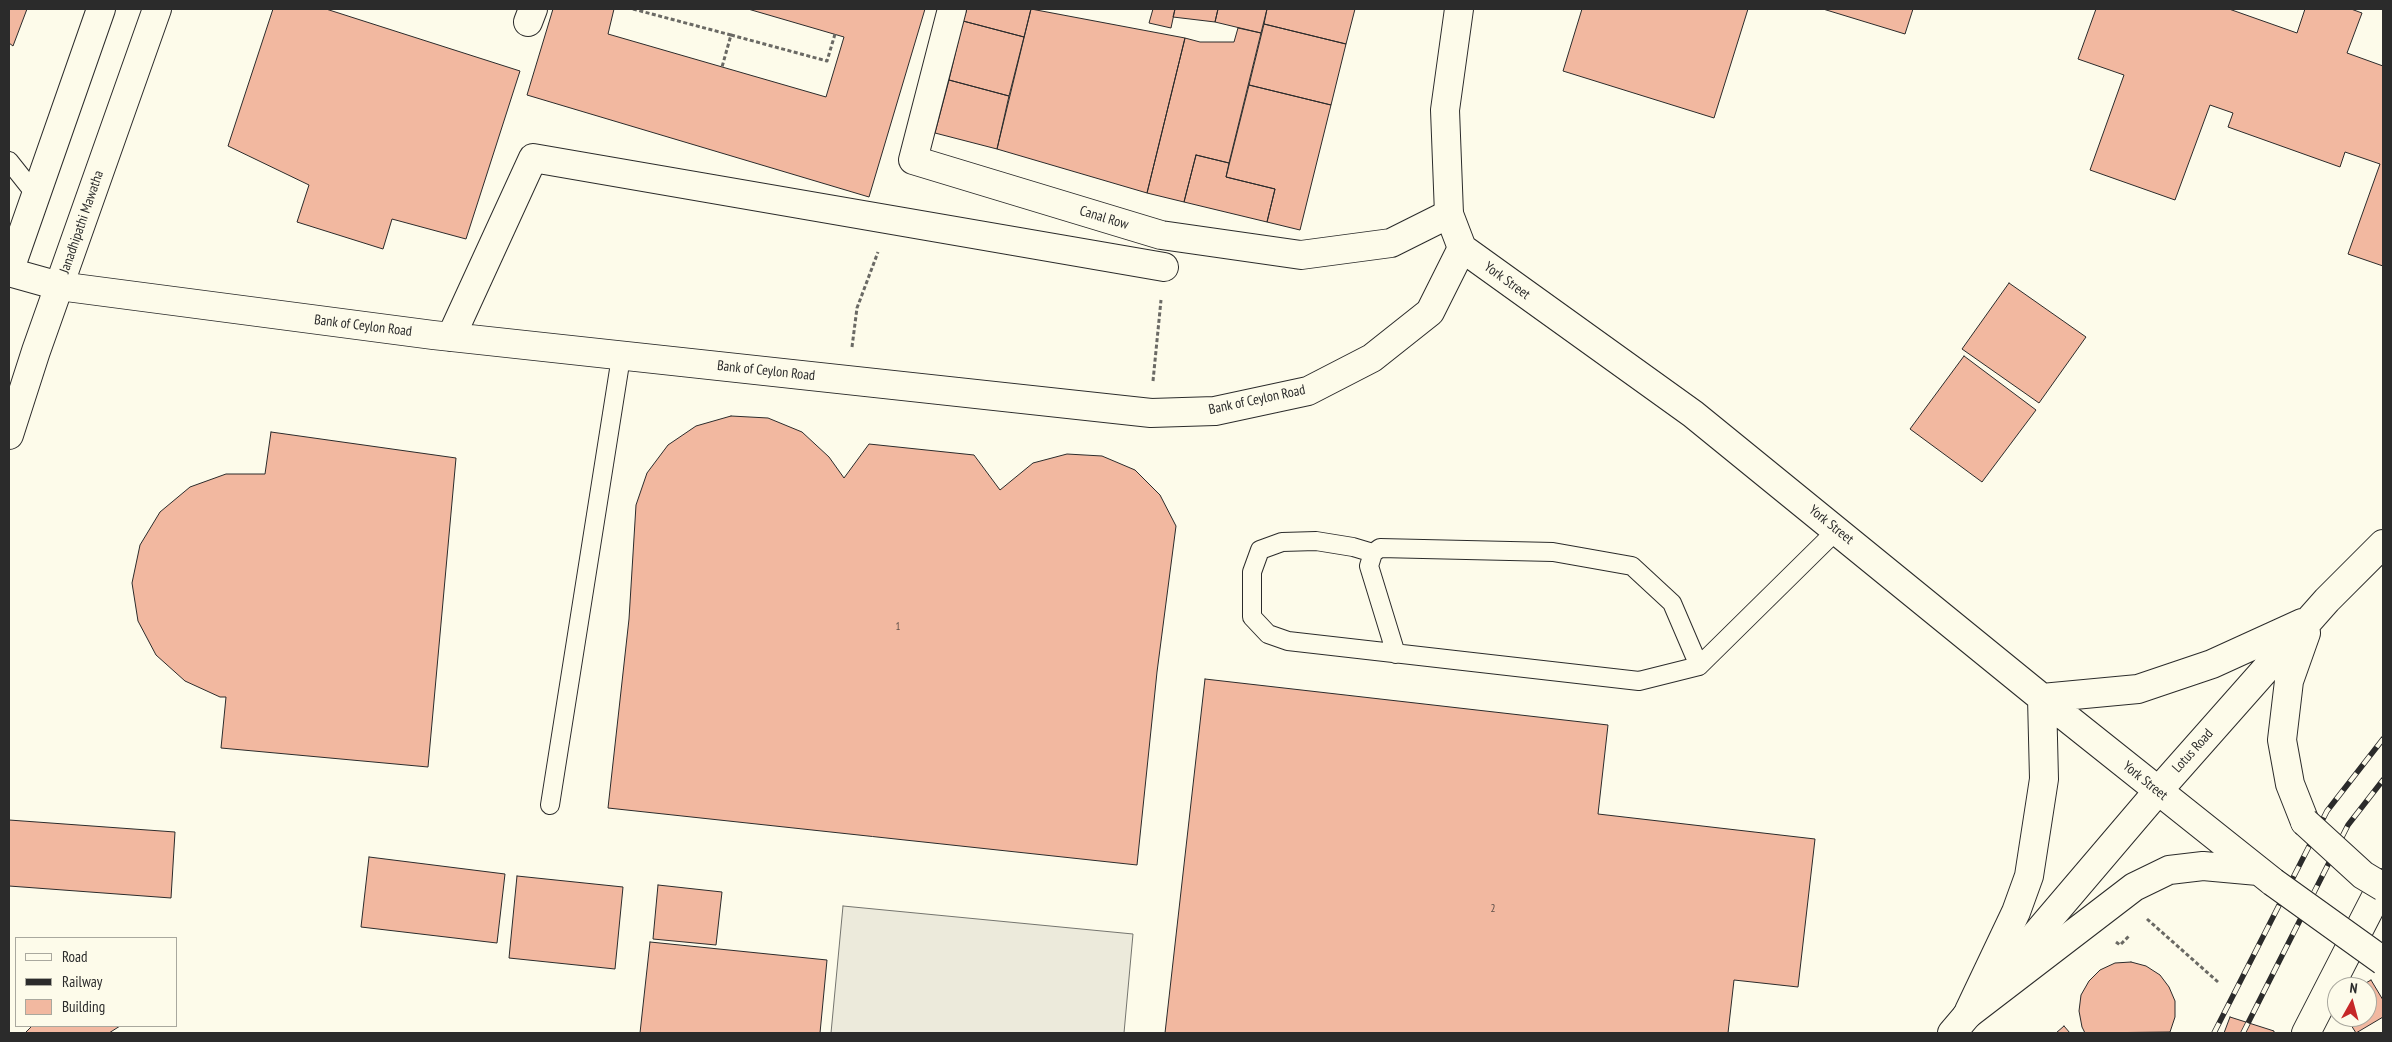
<!DOCTYPE html>
<html>
<head>
<meta charset="utf-8">
<style>
	body { margin:0 }
	#map { position:relative; width:2392px; height:1042px; overflow:hidden; background:#fdfbea; font-family:"PT Sans Narrow",sans-serif }
	canvas { display:block }
	.frame { position:absolute; inset:0; border:10px solid #2b2b2b; pointer-events:none }
	.legend { position:absolute; left:15px; top:937px; width:162px; height:90px; box-sizing:border-box; background:#fdfbea; border:1px solid #a9a89e; margin:0; padding:6px 9px; list-style:none; font-size:15px; color:#2b2b2b }
	.legend li { display:flex; align-items:center; gap:10px; height:25px }
	.legend b { width:25px; border:1px solid #a9a89e }
	.north { position:absolute; left:2327px; top:977px; width:50px; height:50px; box-sizing:border-box; background:#fdfbea; border:1px solid #a9a89e; border-radius:50%; rotate:7deg; font-size:14px; font-weight:700; line-height:20px; text-align:center; color:#2b2b2b }
	.north::after { content:''; display:block; margin:auto; width:18px; height:22px; background:#c62828; clip-path:polygon(50% 0,100% 100%,50% 72%,0 100%) }
</style>
</head>
<body>
<div id="map">
<canvas width="2392" height="1042"></canvas>
<div class="frame"></div>
<ul class="legend">
<li><b style="height:6px;background:#fdfbea"></b>Road</li>
<li><b style="height:6px;background:#2b2b2b"></b>Railway</li>
<li><b style="height:14px;background:#f2b8a0"></b>Building</li>
</ul>
<div class="north">N</div>
</div>
<script>
const c = document.querySelector('canvas').getContext('2d');
c.lineJoin = 'round';
function paint(path, color) { c.fillStyle = color; c.fill(path, 'evenodd'); }
const shape = rows => new Path2D(rows.map(r => 'M' + r).join(''));
function stroke(path, color, width, dash) { c.strokeStyle = color; c.lineWidth = width; c.lineCap = dash ? 'butt' : 'round'; c.setLineDash(dash || []); c.stroke(path); }
function drawText(font, color, halo, rows, align = 'center') {
  c.font = font + ' "PT Sans Narrow",sans-serif'; c.lineWidth = 4; c.setLineDash([]); c.textBaseline = 'middle'; c.strokeStyle = halo; c.fillStyle = color; for (const [text, x, y, turn = 0] of rows) {
    c.save(); c.translate(x, y); c.rotate((+turn || 0) * Math.PI / 180); c.textAlign = isNaN(turn) ? turn : align; if (halo) c.strokeText(text, 0, 0); c.fillText(text, 0, 0); c.restore();
  }
}
const parking = shape([
	[843,906,1133,934,1124,1033,831,1033,843,906]
]);
paint(parking, '#eceadb');
stroke(parking, '#74746e', 1);
const building = shape([
	[9,9,27,9,13,46,9,43,9,9],
	[273,9,326,9,520,71,466,239,392,219,383,249,297,222,309,185,228,146,273,9],
	[553,9,614,9,608,34,826,97,844,37,748,9,925,9,869,197,527,95,553,9],
	[967,9,1031,9,1024,37,963,21,967,9],
	[1031,9,1185,38,1147,193,997,149,1031,9],
	[1153,9,1175,9,1171,28,1149,23,1153,9],
	[1175,9,1218,9,1215,22,1173,17,1175,9],
	[1218,9,1267,9,1261,33,1215,22,1218,9],
	[1267,9,1355,9,1346,44,1264,24,1267,9],
	[1582,9,1748,9,1714,118,1563,71,1582,9],
	[1823,9,1913,9,1905,34,1823,9],
	[2096,9,2229,9,2297,33,2305,9,2351,9,2362,13,2347,53,2383,66,2383,266,2348,254,2380,164,2345,152,2340,167,2228,127,2233,113,2210,105,2175,200,2090,170,2124,75,2078,59,2096,9],
	[963,21,1024,37,1009,96,949,80,963,21],
	[1264,24,1346,44,1331,105,1249,85,1264,24],
	[1238,28,1261,33,1229,163,1196,155,1184,202,1147,193,1185,38,1200,42,1234,42,1238,28],
	[949,80,1009,96,997,149,935,133,949,80],
	[1249,85,1331,105,1300,230,1267,222,1275,189,1226,177,1249,85],
	[1196,155,1229,163,1226,177,1275,189,1267,222,1184,202,1196,155],
	[2009,283,2086,337,2039,403,1962,349,2009,283],
	[1964,356,2036,410,1982,482,1910,429,1964,356],
	[731,416,768,418,802,432,829,457,844,478,869,444,974,455,1000,490,1033,463,1067,454,1102,456,1135,470,1160,495,1176,526,1157,672,1137,865,608,808,629,619,636,505,647,473,668,445,696,426,731,416],
	[271,432,456,458,428,767,221,748,226,697,220,697,185,681,156,655,138,621,132,583,140,545,160,512,190,487,226,474,265,474,271,432],
	[1205,679,1608,725,1598,814,1815,839,1798,987,1734,980,1728,1033,1165,1033,1205,679],
	[9,820,175,832,171,898,9,886,9,820],
	[369,857,505,874,497,943,361,927,369,857],
	[517,876,623,887,615,969,509,958,517,876],
	[658,885,722,892,716,945,653,939,658,885],
	[650,942,827,960,820,1033,640,1033,650,942],
	[2131,962,2146,966,2160,975,2169,987,2175,1001,2175,1017,2170,1032,2085,1033,2082,1027,2079,1011,2081,995,2089,981,2100,970,2115,963,2131,962],
	[2371,980,2383,1000,2383,1017,2356,1033,2346,1017,2367,1017,2367,987,2359,987,2371,980],
	[2230,1017,2274,1031,2274,1033,2224,1033,2230,1017],
	[32,1026,120,1026,109,1033,25,1033,32,1026],
	[2064,1026,2070,1033,2056,1033,2064,1026]
]);
paint(building, '#f2b8a0');
stroke(building, '#2b2b2b', 1);
const lane = shape([
	[9,161,36,195],
	[1373,553,1353,547,1316,541,1282,542,1260,550,1252,572,1252,617,1268,634,1288,641,1639,681,1699,666,1837,530],
	[1396,654,1369,566,1373,553,1380,548,1553,552,1632,566,1672,603,1699,666],
	[550,805,621,357]
]);
const street = shape([
	[952,9,913,160,1161,235,1301,255,1391,243,1449,214],
	[528,22,533,9],
	[9,272,59,286,433,335,1151,413,1215,411,1308,391,1372,358,1430,312,1462,248],
	[451,337,533,158,1164,267],
	[2306,1033,2383,883]
]);
const primary = shape([
	[1952,1033,2158,791]
]);
const highway = shape([
	[1459,9,1445,110,1449,214,1462,248,1693,414,2042,698,2273,882],
	[9,272,101,9],
	[9,435,36,351,157,9],
	[2042,698,2138,689,2212,664,2302,623],
	[2158,791,2327,600,2383,544],
	[2305,822,2290,784,2282,740,2289,681,2306,633],
	[1969,1011,2016,912,2029,876,2044,779,2042,698],
	[1967,1015,2134,887,2169,870,2203,866,2258,871]
]);
stroke(lane, '#2b2b2b', 20);
stroke(street, '#2b2b2b', 30);
stroke(primary, '#2b2b2b', 30);
stroke(highway, '#2b2b2b', 30);
stroke(shape([
	[633,9,731,35,722,67],
	[731,35,827,61,835,34],
	[852,347,857,308,878,252],
	[1153,381,1161,300],
	[2147,919,2218,982],
	[2116,942,2120,945,2129,936]
]), '#6a6964', 3, [4, 2.5]);
stroke(lane, '#fdfbea', 18);
stroke(street, '#fdfbea', 28);
stroke(primary, '#fdfbea', 28);
stroke(highway, '#fdfbea', 28);
const rail = shape([
	[2214,1033,2327,811,2383,739],
	[2243,1033,2348,825,2383,780]
]);
stroke(rail, '#2b2b2b', 5.5);
stroke(rail, '#fdfbea', 4, [11]);
const highwayBridge = shape([
	[2305,822,2363,875,2383,887],
	[2273,882,2383,961]
]);
stroke(highwayBridge, '#2b2b2b', 30, []);
stroke(highwayBridge, '#fdfbea', 28);
drawText('11px', '#5d4e48', null, [
	["1",898,627],
	["2",1493,909]
]);
drawText('14px', '#2b2b2b', '#fdfbea', [
	["Canal Row",1104,218,17],
	["Janadhipathi Mawatha",82,222,-71],
	["York Street",1507,281,36],
	["Bank of Ceylon Road",363,326,7],
	["Bank of Ceylon Road",766,371,6],
	["Bank of Ceylon Road",1257,400,-12],
	["York Street",1831,525,39],
	["Lotus Road",2193,751,-48],
	["York Street",2145,781,39]
]);
</script>
</body>
</html>
